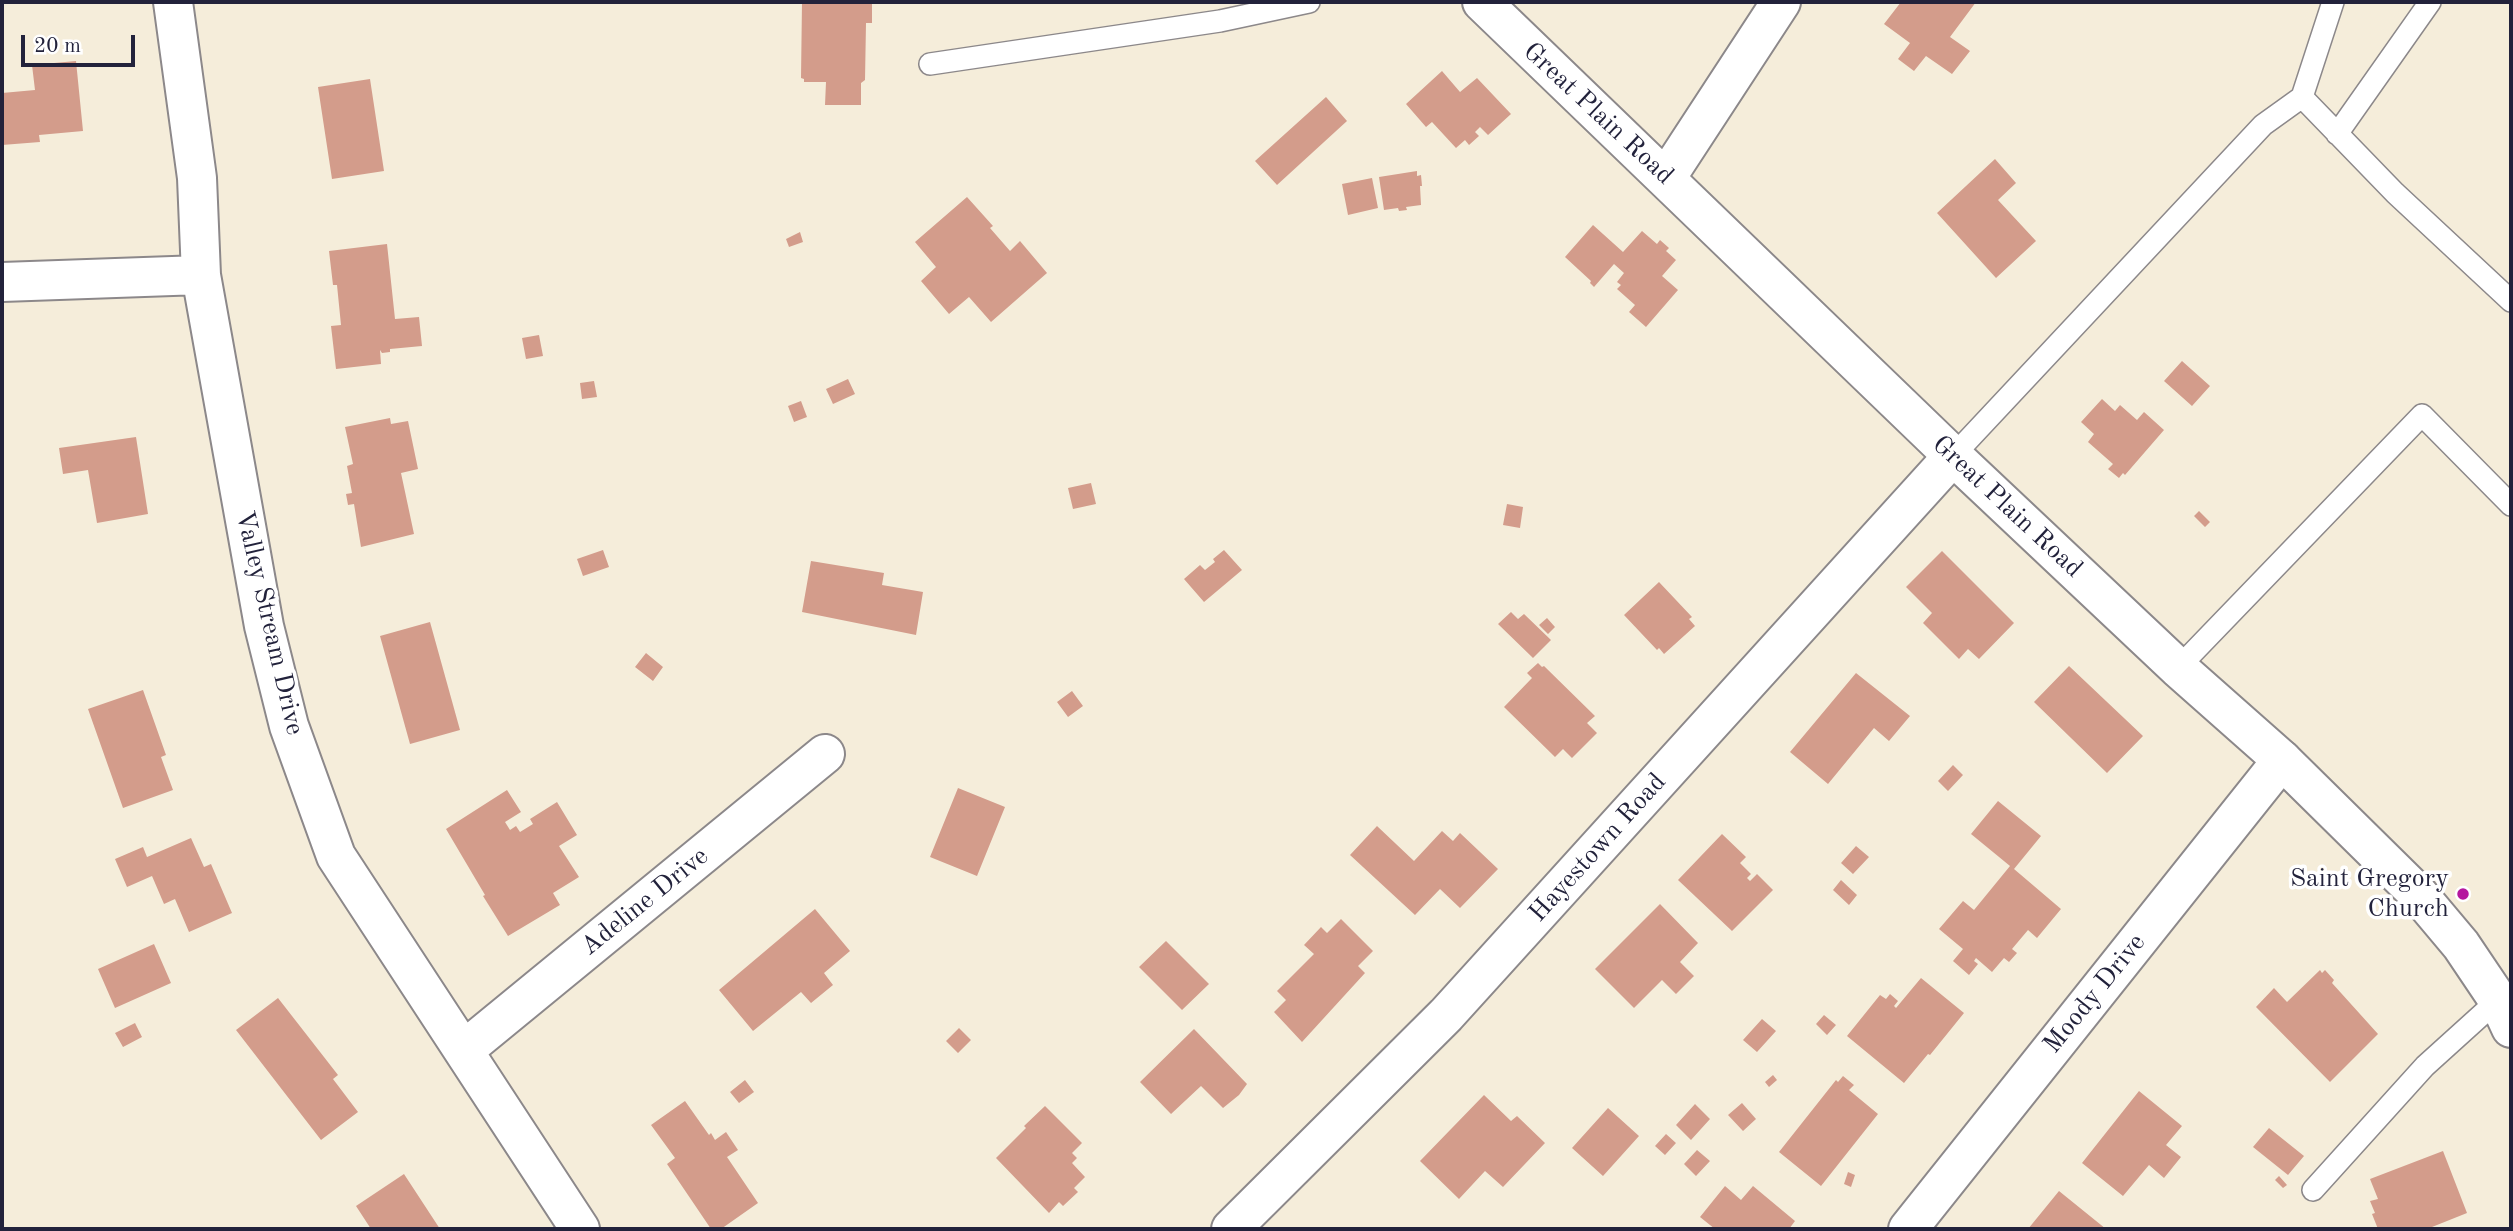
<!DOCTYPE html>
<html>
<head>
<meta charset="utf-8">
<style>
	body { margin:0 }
	#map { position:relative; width:2513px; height:1231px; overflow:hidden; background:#f5edda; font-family:"Old Standard TT",serif }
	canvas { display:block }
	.frame { position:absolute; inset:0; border:4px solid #22223b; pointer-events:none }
	.scale { position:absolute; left:21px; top:35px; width:114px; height:32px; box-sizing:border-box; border:4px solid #22223b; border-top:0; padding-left:9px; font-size:21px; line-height:24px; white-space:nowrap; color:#22223b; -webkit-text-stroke:5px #fff; paint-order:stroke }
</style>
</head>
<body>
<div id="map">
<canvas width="2513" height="1231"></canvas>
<div class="frame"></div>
<div class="scale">20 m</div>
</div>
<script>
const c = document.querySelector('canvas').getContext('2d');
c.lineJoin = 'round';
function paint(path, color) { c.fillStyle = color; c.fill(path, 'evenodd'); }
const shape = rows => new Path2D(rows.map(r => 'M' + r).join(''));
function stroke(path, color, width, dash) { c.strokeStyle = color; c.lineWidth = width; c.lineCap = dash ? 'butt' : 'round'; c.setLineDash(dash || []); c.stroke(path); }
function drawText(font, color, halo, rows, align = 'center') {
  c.font = font + ' "Old Standard TT",serif'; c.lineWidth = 7; c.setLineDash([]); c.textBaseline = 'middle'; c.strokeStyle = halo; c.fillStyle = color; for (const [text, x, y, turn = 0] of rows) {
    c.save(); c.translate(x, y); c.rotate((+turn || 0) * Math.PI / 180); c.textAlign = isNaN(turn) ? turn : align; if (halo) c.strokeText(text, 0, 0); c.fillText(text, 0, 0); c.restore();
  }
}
paint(shape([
	[802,2,872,2,872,23,866,23,865,80,861,83,861,105,825,105,826,82,804,82,804,79,801,78],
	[1901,2,1976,2,1950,37,1970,51,1952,74,1926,56,1914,71,1898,59,1910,43,1884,24],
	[76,61,83,131,39,135,40,142,2,145,2,93,35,90,32,65],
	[1442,71,1460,92,1477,78,1511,114,1488,135,1480,127,1475,132,1479,136,1469,145,1465,140,1456,148,1432,122,1426,127,1406,104],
	[370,79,384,171,332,179,318,87],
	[1326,97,1347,121,1277,185,1255,161],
	[1995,159,2016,183,1998,200,2036,241,1996,278,1937,213],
	[1417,171,1417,176,1421,175,1422,186,1420,186,1421,205,1406,207,1407,210,1399,211,1398,208,1384,210,1379,177],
	[1372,178,1378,208,1348,215,1342,184],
	[967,197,993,226,990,228,1010,251,1020,241,1047,273,991,322,969,297,949,314,921,281,936,267,915,242],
	[1593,225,1623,252,1642,231,1657,244,1660,240,1669,248,1666,251,1676,260,1662,276,1678,290,1646,327,1629,312,1635,305,1617,289,1621,285,1617,282,1624,273,1614,264,1594,287,1590,283,1591,281,1565,257],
	[800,232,803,242,789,247,786,239],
	[387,244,395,319,419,317,422,346,390,349,390,352,382,353,380,350,381,364,336,369,331,326,341,325,337,285,333,285,329,251],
	[539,335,543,356,526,359,522,338],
	[2182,361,2210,386,2192,406,2164,381],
	[848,379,855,394,833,404,826,389],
	[594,381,597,397,582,399,580,383],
	[2102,399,2115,411,2120,405,2137,420,2144,412,2164,430,2125,475,2123,473,2119,478,2108,469,2113,464,2088,442,2094,434,2081,422],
	[801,401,807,417,794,422,788,406],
	[390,418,391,424,408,421,418,469,401,473,414,534,361,547,354,504,348,505,346,494,352,493,347,466,353,464,345,427],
	[136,437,148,514,97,523,88,470,63,474,59,448],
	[1091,483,1096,504,1073,509,1068,488],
	[1507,504,1523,507,1520,528,1503,525],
	[2199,511,2210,522,2205,527,2194,516],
	[603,550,609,567,583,576,577,559],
	[1224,550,1242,570,1204,602,1184,579,1200,565,1205,570,1215,562,1213,559],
	[1942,551,2014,623,1979,659,1968,649,1959,659,1923,623,1932,613,1906,587],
	[811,561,884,573,882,585,923,592,916,635,802,612],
	[1659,582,1692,617,1689,619,1695,626,1664,654,1659,648,1657,650,1624,615],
	[1511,612,1518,619,1524,614,1551,640,1533,658,1498,624],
	[1547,618,1555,627,1548,634,1539,625],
	[430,622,460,730,410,744,380,636],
	[646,653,663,667,653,681,635,667],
	[1538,663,1542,667,1544,666,1595,716,1587,723,1597,733,1572,758,1563,749,1555,757,1504,707,1532,678,1527,673],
	[2069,666,2143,736,2107,773,2034,702],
	[1856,673,1910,716,1889,741,1874,728,1828,784,1790,752],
	[143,690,166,755,161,757,173,790,123,808,88,709],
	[1072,691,1083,706,1068,717,1057,702],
	[1953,765,1963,775,1948,791,1938,781],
	[958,788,1005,807,977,876,930,857],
	[507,790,521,812,505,822,510,830,516,826,520,832,533,824,530,819,557,802,577,835,559,846,579,877,553,893,560,905,508,936,483,896,485,895,446,829],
	[1998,801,2041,836,2014,869,2061,909,2037,938,2028,930,2012,949,2017,953,2009,962,2004,958,1992,972,1976,958,1974,961,1978,964,1969,975,1953,961,1963,949,1939,929,1963,901,1974,910,2010,866,1971,834],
	[1377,826,1414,861,1442,831,1453,841,1460,833,1498,869,1460,908,1440,889,1415,915,1350,855],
	[1722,834,1746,857,1740,863,1751,874,1747,878,1750,881,1757,874,1773,890,1732,931,1678,880],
	[191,838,204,867,211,864,232,913,189,932,175,899,164,904,152,876,127,887,115,859,143,847,147,857],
	[1856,846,1869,857,1853,874,1841,863],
	[1841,880,1857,895,1849,905,1833,890],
	[1660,904,1698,943,1680,962,1694,976,1676,994,1662,980,1634,1008,1595,969],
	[815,909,850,951,824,973,833,985,811,1003,801,992,753,1031,719,990],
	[1341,919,1373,951,1358,966,1365,973,1302,1042,1274,1012,1286,1000,1277,991,1314,954,1304,945,1321,927,1327,933],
	[1166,941,1209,984,1182,1010,1139,967],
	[154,944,171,983,115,1008,98,969],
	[2320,970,2322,973,2325,970,2334,980,2332,983,2378,1034,2330,1082,2256,1007,2274,988,2287,1002],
	[1921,978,1964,1013,1930,1055,1928,1054,1904,1083,1847,1036,1880,995,1886,999,1890,994,1898,1001,1894,1006,1896,1008],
	[278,998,338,1075,333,1079,358,1112,321,1140,236,1030],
	[1824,1015,1836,1025,1827,1035,1816,1024],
	[1762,1019,1776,1031,1757,1052,1743,1040],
	[135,1023,142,1037,123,1047,115,1033],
	[959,1028,971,1040,958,1053,946,1041],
	[1194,1029,1247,1084,1239,1095,1223,1108,1201,1086,1171,1114,1140,1082],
	[1773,1075,1777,1080,1769,1087,1765,1082],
	[1843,1076,1854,1085,1849,1090,1878,1114,1821,1186,1779,1152,1836,1080,1838,1082],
	[745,1080,754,1092,739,1103,730,1092],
	[2139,1091,2182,1126,2166,1145,2181,1157,2164,1178,2149,1165,2123,1196,2082,1163],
	[1484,1095,1511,1121,1517,1116,1545,1143,1503,1187,1485,1171,1459,1199,1420,1161],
	[685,1101,709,1135,711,1133,715,1140,726,1132,738,1150,727,1157,758,1203,721,1229,711,1229,667,1164,675,1158,651,1125],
	[1742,1103,1756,1119,1743,1131,1728,1115],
	[1695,1104,1710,1119,1691,1140,1676,1125],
	[1045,1106,1082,1143,1072,1153,1077,1158,1072,1163,1085,1177,1074,1188,1078,1192,1063,1206,1059,1202,1049,1213,996,1158,1026,1128,1024,1126],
	[1608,1108,1639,1136,1603,1176,1572,1148],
	[2269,1128,2304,1156,2288,1175,2253,1147],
	[1666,1134,1676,1143,1665,1155,1655,1146],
	[1697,1150,1710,1161,1696,1176,1684,1164],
	[2443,1151,2467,1213,2427,1229,2378,1229,2372,1214,2375,1213,2370,1201,2378,1199,2370,1179],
	[1848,1172,1855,1175,1851,1187,1844,1184],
	[404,1174,440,1229,371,1229,356,1206],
	[2279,1176,2287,1185,2283,1188,2275,1180],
	[1725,1186,1741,1200,1753,1186,1795,1221,1789,1229,1715,1229,1700,1217],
	[2059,1191,2106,1229,2028,1229]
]), '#d39c8b');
const service = shape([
	[930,64,1220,21,1309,2],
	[2302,97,2395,193,2511,301],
	[2337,134,2430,2],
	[1953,456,2263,125,2302,97,2333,2],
	[2178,668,2422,415,2511,505],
	[2313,1190,2425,1066,2498,1000]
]);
const minor = shape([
	[1482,2,1953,456],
	[1666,178,1781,2],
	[201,275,264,626,289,726,336,856,580,1229],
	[2,282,201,275,197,178,173,2],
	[464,1050,825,754],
	[1908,1229,2282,760]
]);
const tertiary = shape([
	[1231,1229,1446,1015,1953,456,2178,668,2282,760,2419,895,2461,945,2498,1000,2511,1028]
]);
stroke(service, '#8c888a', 24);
stroke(minor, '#8c888a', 42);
stroke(tertiary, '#8c888a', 42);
stroke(service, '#fff', 21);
stroke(minor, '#fff', 38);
stroke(tertiary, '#fff', 38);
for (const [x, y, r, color] of [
	[2463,894,7,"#b5179e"]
]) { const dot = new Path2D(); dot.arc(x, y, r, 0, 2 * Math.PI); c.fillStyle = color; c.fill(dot); stroke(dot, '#fff', 2.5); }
drawText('26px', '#22223b', '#fff', [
	["Great Plain Road",1598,114,43],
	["Great Plain Road",2007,507,43],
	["Valley Stream Drive",269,623,77],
	["Hayestown Road",1598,848,-48],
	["Adeline Drive",645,902,-39],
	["Moody Drive",2095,994,-51]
]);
drawText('26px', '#22223b', '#fff', [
	["Saint Gregory",2449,879],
	["Church",2449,909]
], 'right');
</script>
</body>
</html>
